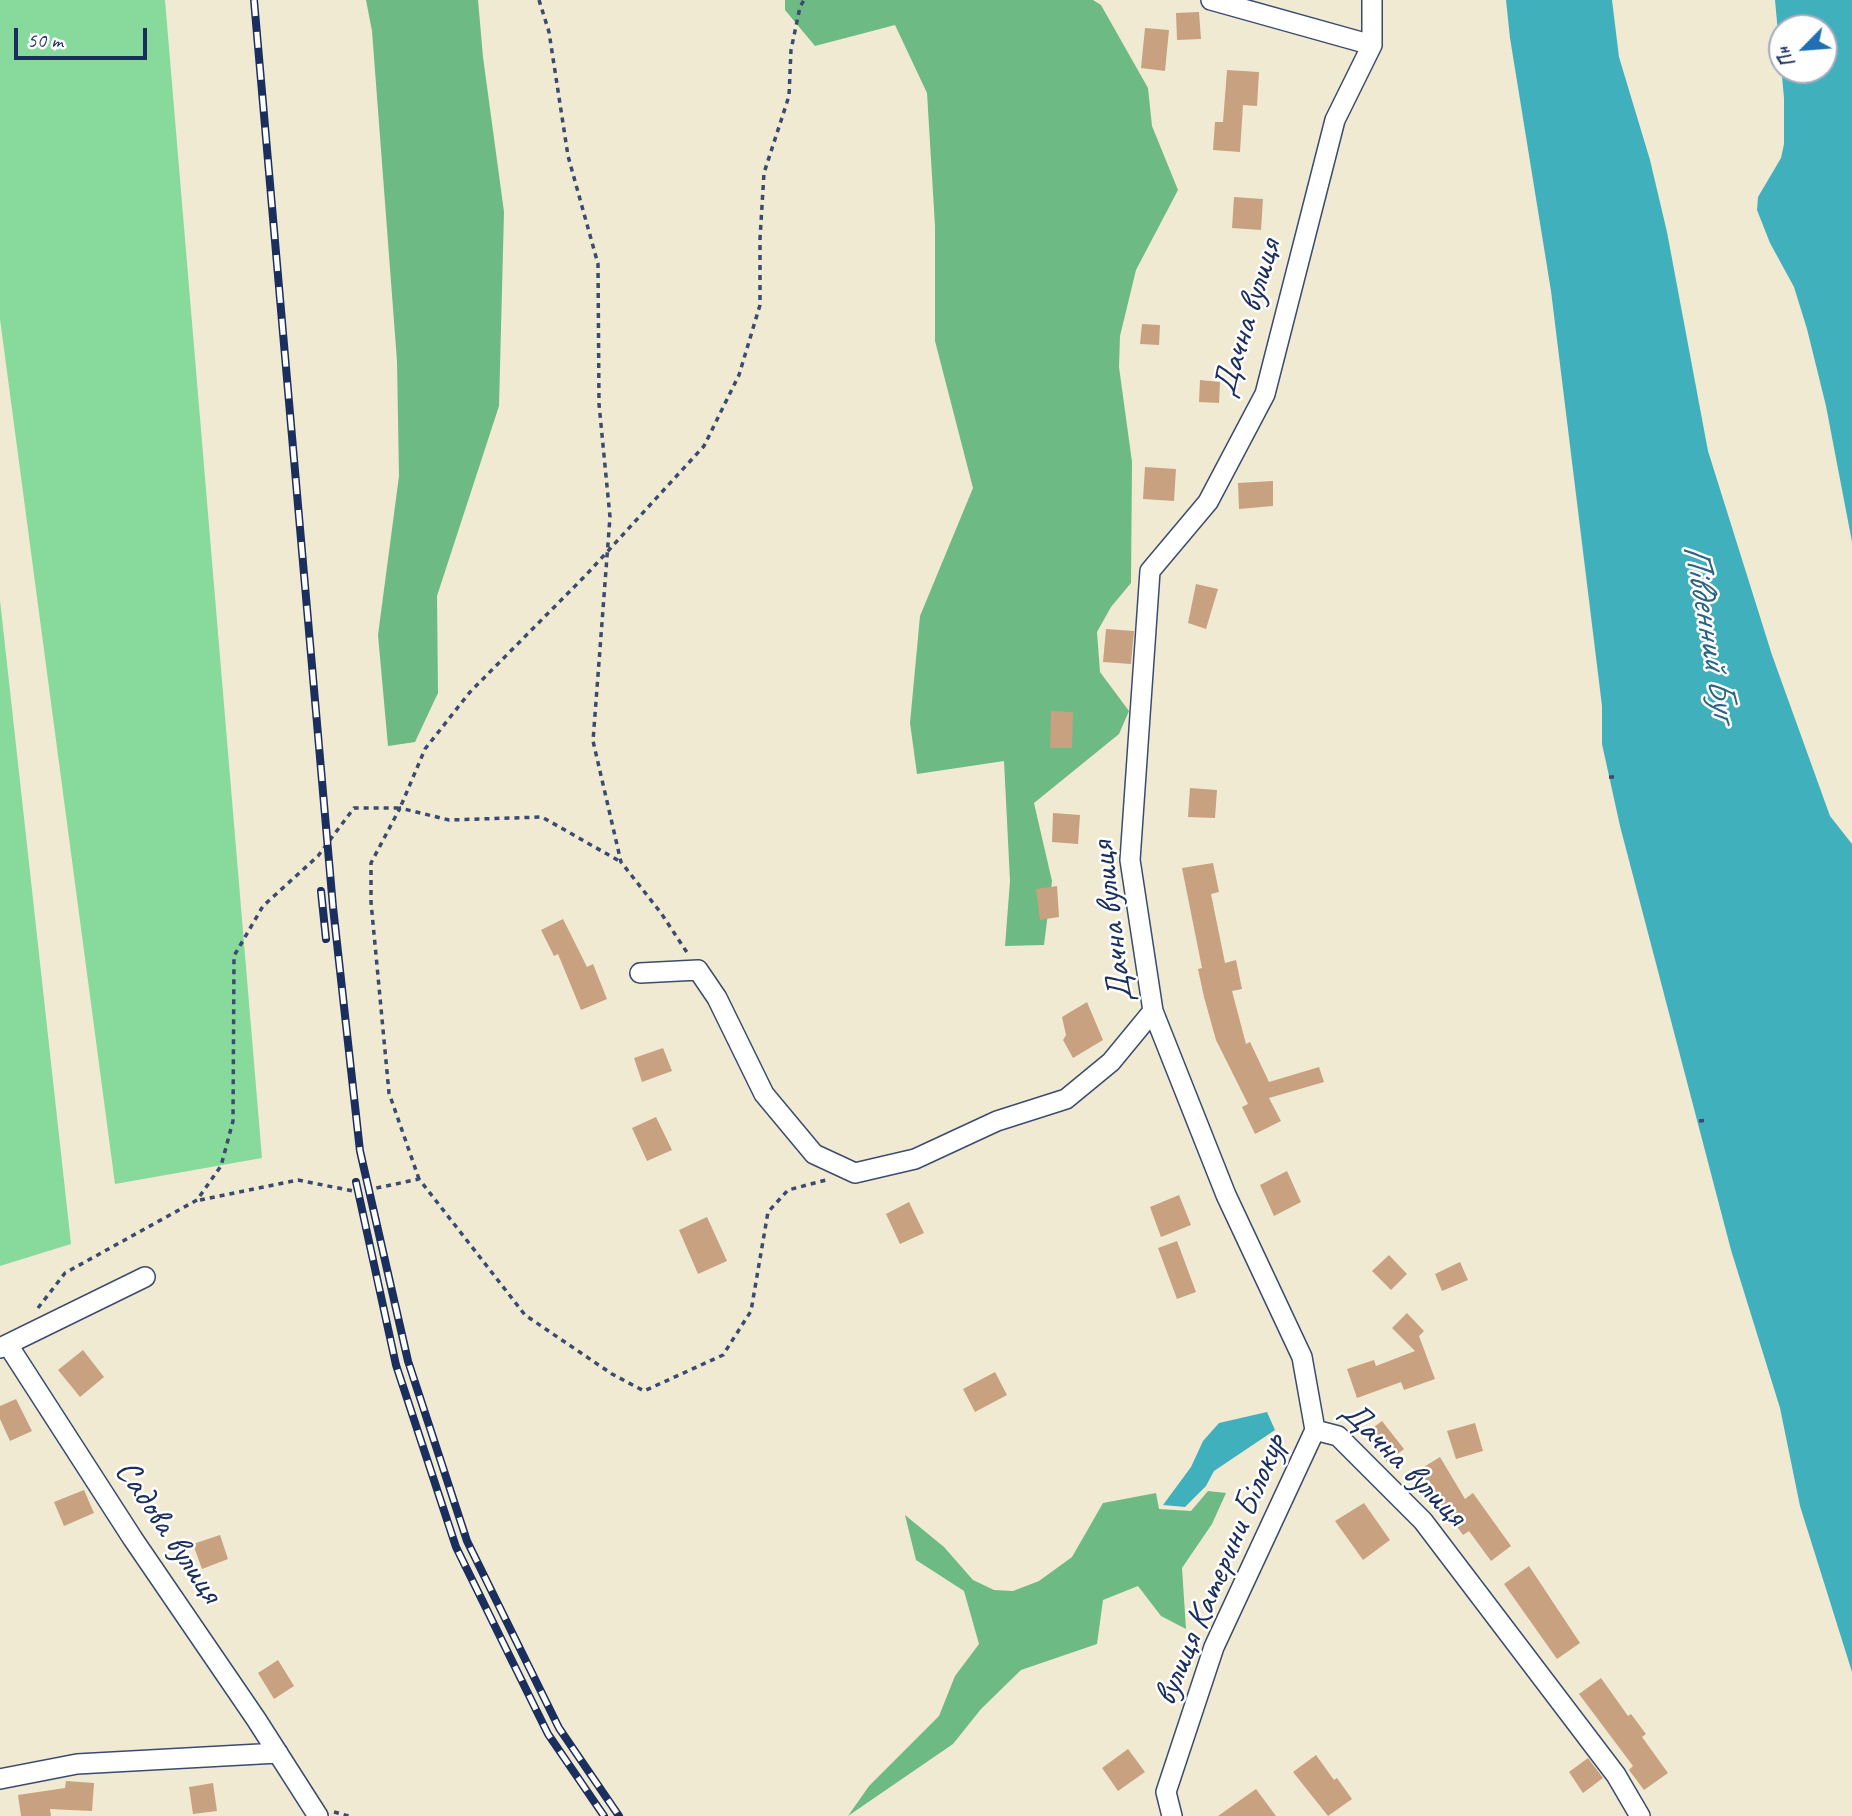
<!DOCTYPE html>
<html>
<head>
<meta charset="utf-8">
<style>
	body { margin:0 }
	#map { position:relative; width:1852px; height:1816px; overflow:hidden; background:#f1ead2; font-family:Caveat,sans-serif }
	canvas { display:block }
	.north { position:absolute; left:1768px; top:14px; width:70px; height:70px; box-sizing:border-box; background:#fff; border:2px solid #a4acbf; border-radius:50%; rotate:245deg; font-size:19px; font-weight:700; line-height:28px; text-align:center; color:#1b2f5e }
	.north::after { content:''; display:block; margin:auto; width:24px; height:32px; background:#1f6fb2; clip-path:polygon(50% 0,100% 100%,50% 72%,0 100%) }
	.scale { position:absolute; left:14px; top:28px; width:133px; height:32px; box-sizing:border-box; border:4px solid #1b2f5e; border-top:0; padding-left:9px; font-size:21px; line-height:24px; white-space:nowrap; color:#1b2f5e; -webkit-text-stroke:5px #fff; paint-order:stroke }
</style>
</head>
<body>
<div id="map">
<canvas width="1852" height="1816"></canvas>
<div class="north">Пн</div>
<div class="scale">50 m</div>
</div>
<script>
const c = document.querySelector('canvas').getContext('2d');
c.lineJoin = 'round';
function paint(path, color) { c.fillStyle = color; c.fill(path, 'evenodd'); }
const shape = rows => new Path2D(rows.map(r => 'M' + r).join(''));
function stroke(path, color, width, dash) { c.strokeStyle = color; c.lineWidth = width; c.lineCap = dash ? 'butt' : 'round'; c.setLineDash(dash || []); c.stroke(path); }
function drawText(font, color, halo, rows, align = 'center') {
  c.font = font + ' Caveat,sans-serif'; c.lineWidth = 5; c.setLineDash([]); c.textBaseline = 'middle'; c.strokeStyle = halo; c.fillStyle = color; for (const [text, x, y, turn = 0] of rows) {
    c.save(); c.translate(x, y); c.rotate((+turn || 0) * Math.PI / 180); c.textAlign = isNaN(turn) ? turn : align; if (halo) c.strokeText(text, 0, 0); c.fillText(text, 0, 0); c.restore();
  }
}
paint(shape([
	[0,0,165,0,262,1158,115,1184,0,319],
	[0,600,71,1244,0,1266]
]), '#87da9c');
paint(shape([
	[366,0,478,0,483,57,504,212,499,406,437,596,438,693,415,742,388,746,378,635,399,476,397,361,372,31],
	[785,0,1093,0,1101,5,1148,88,1152,126,1178,190,1136,270,1120,336,1119,367,1132,462,1131,583,1111,607,1097,632,1100,672,1129,711,1119,734,1034,803,1052,881,1044,945,1005,946,1010,881,1004,761,917,774,910,723,920,616,973,488,935,341,935,226,927,93,895,25,815,46,785,10],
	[1208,1491,1226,1493,1212,1524,1182,1568,1186,1629,1161,1616,1138,1586,1103,1600,1097,1644,1021,1670,981,1709,953,1744,848,1816,869,1786,939,1716,955,1676,979,1644,964,1591,916,1560,905,1515,944,1547,973,1580,994,1590,1013,1591,1039,1581,1072,1557,1103,1503,1156,1493,1159,1509,1191,1511]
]), '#6dba84');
paint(shape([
	[1506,0,1612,0,1619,57,1650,160,1667,232,1708,451,1772,655,1830,816,1852,844,1852,1672,1800,1506,1780,1408,1731,1250,1620,826,1602,744,1602,706,1551,291,1510,38],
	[1775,0,1852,0,1852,542,1826,406,1807,329,1794,287,1770,243,1757,210,1758,197,1781,158,1784,144,1784,98],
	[1824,28,1824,70,1782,70,1782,28],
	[1267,1412,1275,1430,1214,1471,1206,1486,1185,1507,1163,1505,1191,1467,1203,1441,1219,1423]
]), '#41b0bd');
paint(shape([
	[1199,12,1201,39,1177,40,1176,13],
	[1145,28,1169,30,1165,71,1141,68],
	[1227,70,1259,72,1257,106,1243,105,1240,152,1213,150,1215,122,1223,122],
	[1234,197,1263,199,1261,230,1232,228],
	[1142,324,1160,325,1159,345,1140,344],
	[1200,380,1220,382,1219,403,1199,402],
	[1145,467,1176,469,1174,501,1143,499],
	[1273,481,1273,506,1239,509,1238,483],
	[1196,584,1218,589,1206,629,1188,623],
	[1106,629,1134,631,1131,664,1103,662],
	[1051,711,1073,712,1072,748,1050,748],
	[1190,788,1217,790,1215,818,1188,817],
	[1053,813,1080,815,1078,844,1052,842],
	[1213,863,1219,892,1211,894,1225,963,1236,960,1242,989,1232,991,1246,1044,1250,1042,1269,1082,1319,1067,1324,1082,1269,1098,1281,1121,1255,1134,1242,1107,1248,1104,1216,1040,1204,997,1198,969,1202,968,1182,868],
	[1057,886,1059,917,1040,920,1036,889],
	[563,919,587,967,593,964,607,999,581,1010,558,954,554,956,541,930],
	[1087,1002,1103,1040,1073,1058,1063,1040,1066,1035,1062,1017],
	[663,1048,672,1071,642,1082,634,1058],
	[656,1117,672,1150,647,1161,632,1128],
	[1287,1171,1301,1202,1274,1216,1260,1185],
	[1179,1195,1191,1225,1161,1237,1150,1207],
	[909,1202,924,1233,900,1244,886,1214],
	[707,1217,727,1261,698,1274,679,1230],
	[1177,1241,1196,1292,1177,1299,1158,1248],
	[1389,1255,1407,1274,1391,1290,1372,1271],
	[1460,1262,1468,1280,1442,1291,1435,1274],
	[1407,1313,1424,1331,1419,1336,1435,1379,1404,1390,1401,1382,1357,1398,1347,1369,1374,1360,1376,1366,1415,1351,1392,1328],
	[83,1350,104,1377,80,1397,58,1370],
	[995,1372,1007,1395,975,1412,963,1389],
	[16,1399,32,1431,10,1441,0,1419,0,1406],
	[1382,1421,1404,1449,1387,1462,1366,1433],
	[1475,1423,1483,1451,1456,1459,1447,1431],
	[1440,1457,1465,1499,1473,1493,1511,1546,1491,1561,1469,1531,1463,1535,1437,1499,1419,1470],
	[84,1490,94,1513,64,1526,54,1502],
	[1364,1503,1390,1540,1363,1560,1335,1521],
	[220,1535,228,1559,202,1569,193,1544],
	[1529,1566,1580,1643,1557,1659,1504,1584],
	[278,1660,294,1686,274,1699,258,1673],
	[1601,1678,1628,1716,1631,1714,1646,1734,1642,1737,1668,1773,1644,1790,1629,1770,1633,1766,1579,1694],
	[1128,1749,1145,1772,1118,1791,1102,1768],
	[1316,1755,1334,1780,1337,1778,1352,1799,1328,1816,1293,1772],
	[1588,1758,1603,1778,1583,1793,1569,1772],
	[66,1781,94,1783,92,1811,50,1809,51,1816,21,1816,18,1795,65,1788],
	[213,1783,217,1811,193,1814,189,1787],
	[1256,1789,1276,1816,1218,1816]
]), '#c8a181');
const street = shape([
	[1211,0,1372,45],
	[640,973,698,970,717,998,764,1094,814,1154,855,1173,915,1159,997,1121,1066,1099,1111,1062,1153,1011],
	[8,1345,133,1539,256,1719,318,1816],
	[0,1348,145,1277],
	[1315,1430,1302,1357,1226,1195,1153,1011,1130,860,1150,571,1208,502,1265,394,1335,120,1372,45,1372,0],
	[1315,1430,1338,1436,1423,1521,1616,1775,1640,1816],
	[0,1779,77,1764,278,1753],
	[1172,1816,1166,1792,1214,1647,1315,1430]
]);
stroke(street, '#3b4b6f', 22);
stroke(shape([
	[539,0,549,32,568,156,598,264,599,404,610,517,593,741,621,862,661,913,688,954],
	[1609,777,1619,777],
	[1699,1121,1709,1120],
	[419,1179,389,1093,371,902,371,863,400,808,449,820,542,817,621,862],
	[200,1200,298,1180,358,1192,419,1179,525,1315,612,1374,644,1391,723,1355,751,1311,768,1212,788,1190,826,1180],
	[38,1308,65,1273,197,1200,221,1166,233,1121,234,956,263,906,318,856,354,808,400,808,425,749,470,692,586,575,704,446,739,375,760,305,760,239,764,173,789,96,791,50,800,7,804,0],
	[334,1812,349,1816]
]), '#3b4b6f', 3.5, [5, 5]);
stroke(street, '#fff', 19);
const rail = shape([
	[254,0,333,907,360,1151,408,1361,467,1541,559,1728,619,1816],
	[321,891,326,939],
	[356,1182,396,1365,456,1547,548,1734,604,1816]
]);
stroke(rail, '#1b2f5e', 8);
stroke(rail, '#fff', 5, [16]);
drawText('35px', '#1b2f5e', '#fff', [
	["Дачна вулиця",1248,318,-73],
	["Дачна вулиця",1113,922,-97],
	["Дачна вулиця",1403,1464,45],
	["Садова вулиця",168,1532,56],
	["вулиця Катерини Білокур",1221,1570,-67]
]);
drawText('italic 37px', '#2a6384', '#fff', [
	["Південний Буг",1709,632,80]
]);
</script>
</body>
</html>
